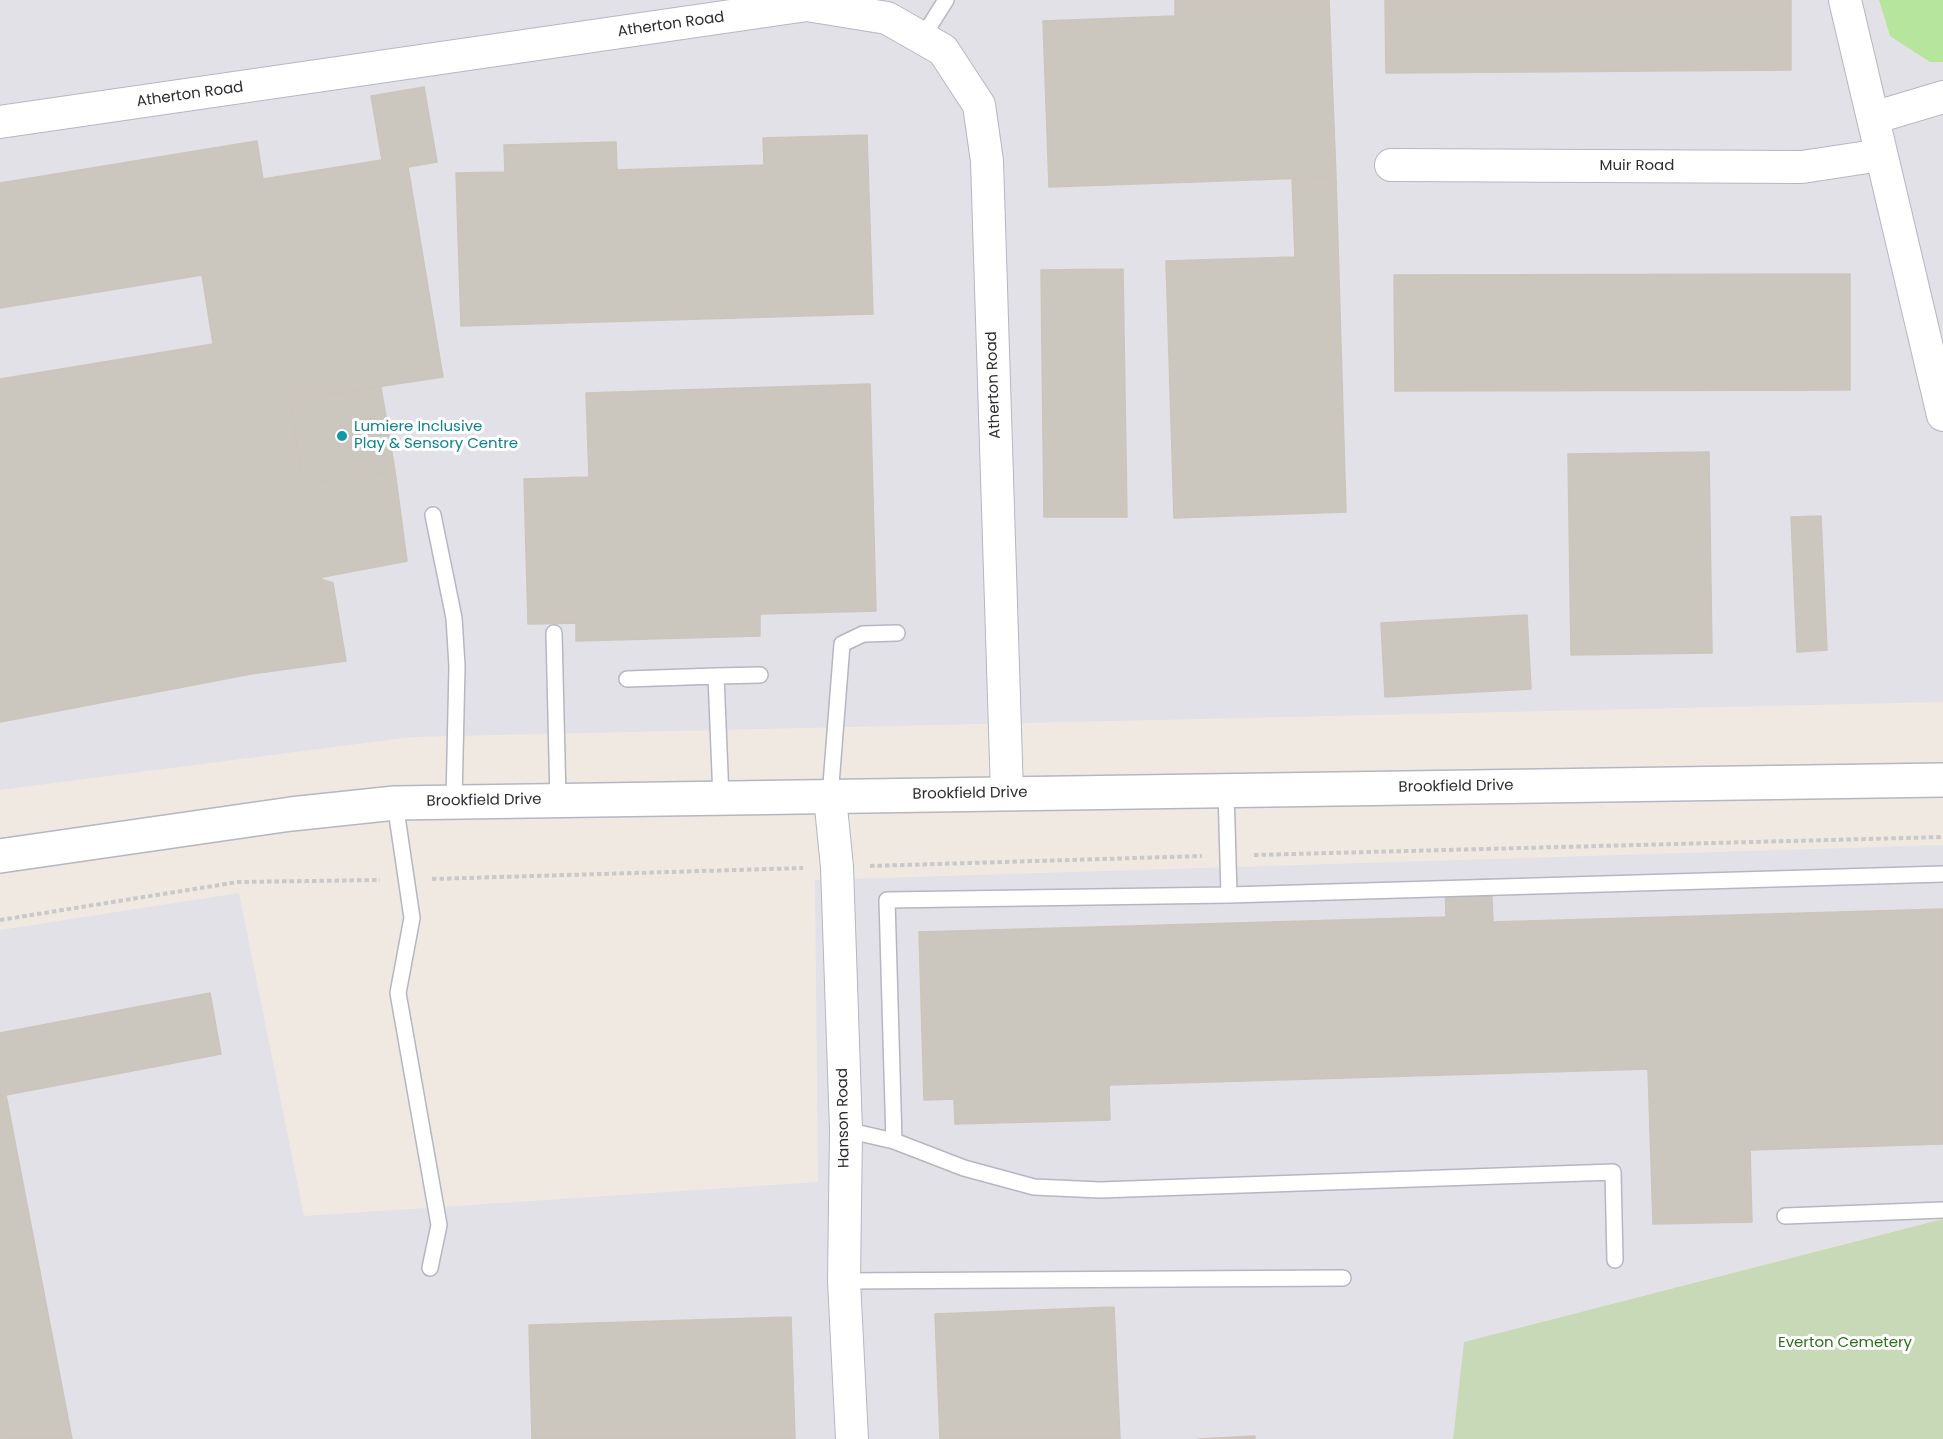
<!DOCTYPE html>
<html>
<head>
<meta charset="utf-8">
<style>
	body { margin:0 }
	canvas { display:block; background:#efe9e1 }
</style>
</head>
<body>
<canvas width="1943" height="1439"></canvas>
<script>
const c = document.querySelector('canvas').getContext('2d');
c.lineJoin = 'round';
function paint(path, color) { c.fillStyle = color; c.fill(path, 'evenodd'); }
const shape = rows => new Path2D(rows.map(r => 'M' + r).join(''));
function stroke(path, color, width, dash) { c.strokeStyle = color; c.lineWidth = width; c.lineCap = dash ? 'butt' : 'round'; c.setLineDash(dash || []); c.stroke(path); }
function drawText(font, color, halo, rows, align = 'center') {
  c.font = font + ' Poppins,sans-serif'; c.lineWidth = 6; c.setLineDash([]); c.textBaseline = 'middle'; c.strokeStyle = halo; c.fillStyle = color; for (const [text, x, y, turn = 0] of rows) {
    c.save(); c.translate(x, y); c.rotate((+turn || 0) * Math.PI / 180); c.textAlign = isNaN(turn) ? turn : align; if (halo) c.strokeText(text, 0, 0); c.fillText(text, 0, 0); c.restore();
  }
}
paint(shape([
	[0,0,1879,0,1890,36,1929,61,1943,62,1943,702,412,737,0,790],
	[1943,845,1943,1219,1465,1342,1453,1439,0,1439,0,930,239,893,304,1216,818,1182,815,880]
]), '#e3e1e8');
paint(shape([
	[1879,0,1943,0,1943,62,1930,62,1890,36]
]), '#b6e59e');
paint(shape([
	[1943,1219,1943,1439,1453,1439,1464,1342]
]), '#c8d9b8');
const building = shape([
	[1175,0,1329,0,1336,177,1049,187,1043,21,1175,16,1175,0],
	[1385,0,1791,0,1791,70,1386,73,1385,0],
	[424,87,437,162,408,167,443,377,290,400,303,484,395,471,407,561,318,578,333,583,346,661,251,674,0,722,0,379,213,344,202,275,0,308,0,183,257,141,263,179,382,160,371,96,424,87],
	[867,135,873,314,461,326,456,173,505,172,504,145,616,142,617,170,764,165,763,138,867,135],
	[1336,177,1346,512,1174,518,1166,261,1295,257,1292,178,1336,177],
	[1123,269,1127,517,1044,517,1041,270,1123,269],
	[1850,274,1850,390,1395,391,1394,275,1850,274],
	[870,384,876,611,760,614,760,636,576,641,576,623,528,624,524,479,589,477,586,393,870,384],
	[381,387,395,471,303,484,290,400,381,387],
	[1709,452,1712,653,1571,655,1568,454,1709,452],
	[1821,516,1827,650,1797,652,1791,517,1821,516],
	[1527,615,1531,689,1385,697,1381,623,1527,615],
	[1491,879,1493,922,1943,909,1943,1144,1750,1150,1752,1222,1653,1224,1648,1069,1109,1085,1110,1120,955,1124,954,1099,924,1100,919,932,1446,917,1445,881,1491,879],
	[210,993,221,1054,6,1095,72,1439,0,1439,0,1033,210,993],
	[1114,1307,1120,1439,940,1439,935,1314,1114,1307],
	[791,1317,795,1439,532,1439,529,1325,791,1317],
	[1255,1436,1255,1439,1198,1439,1255,1436]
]);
paint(building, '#cbc7bf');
stroke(building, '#cbc5ba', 1.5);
const service = shape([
	[922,38,946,0],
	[433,515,454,618,457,666,454,801],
	[554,633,558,800],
	[716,676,760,675],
	[627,679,716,676,721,798],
	[1226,790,1229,895],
	[830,797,842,644,863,634,897,633],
	[395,803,412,918,398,993,439,1225,430,1268],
	[846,1130,894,1141,964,1168,1034,1187,1100,1190,1613,1172,1615,1260],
	[894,1141,887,900,1229,895,1943,874],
	[1785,1216,1943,1210],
	[844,1281,1343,1278]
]);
const minor = shape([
	[1845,0,1943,415],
	[1873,118,1943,97],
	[0,122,807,5,887,18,943,50,979,105,987,161,1007,793],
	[1391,165,1802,167,1881,155],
	[830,797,837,867,846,1130,844,1281,852,1439]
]);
const tertiary = shape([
	[0,856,291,814,395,803,1943,780]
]);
stroke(service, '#b4b7c1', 18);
stroke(minor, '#b4b7c1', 34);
stroke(tertiary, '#b4b7c1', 36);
stroke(shape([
	[1254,855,1943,837],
	[870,866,1202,856],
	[432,879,803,868],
	[0,920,238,882,380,880]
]), '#c9c9c9', 4, [4.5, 3]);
stroke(service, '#fff', 15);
stroke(minor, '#fff', 32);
stroke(tertiary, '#fff', 33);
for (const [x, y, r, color] of [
	[342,436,6,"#0f9aa8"]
]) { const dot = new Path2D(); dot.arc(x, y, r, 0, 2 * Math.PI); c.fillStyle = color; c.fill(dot); stroke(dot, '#fff', 2); }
drawText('15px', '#2e2e2e', '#fff', [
	["Atherton Road",671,25,-8],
	["Atherton Road",190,95,-8],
	["Muir Road",1637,166],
	["Atherton Road",994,385,-92],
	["Brookfield Drive",1456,787,-1],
	["Brookfield Drive",970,794,-1],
	["Brookfield Drive",484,801,-1],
	["Hanson Road",844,1118,-91]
]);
drawText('15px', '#0d838f', '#fff', [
	["Lumiere Inclusive",354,427],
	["Play & Sensory Centre",354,444]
], 'left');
drawText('15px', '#2c6e1b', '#fff', [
	["Everton Cemetery",1845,1343]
]);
</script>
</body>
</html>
